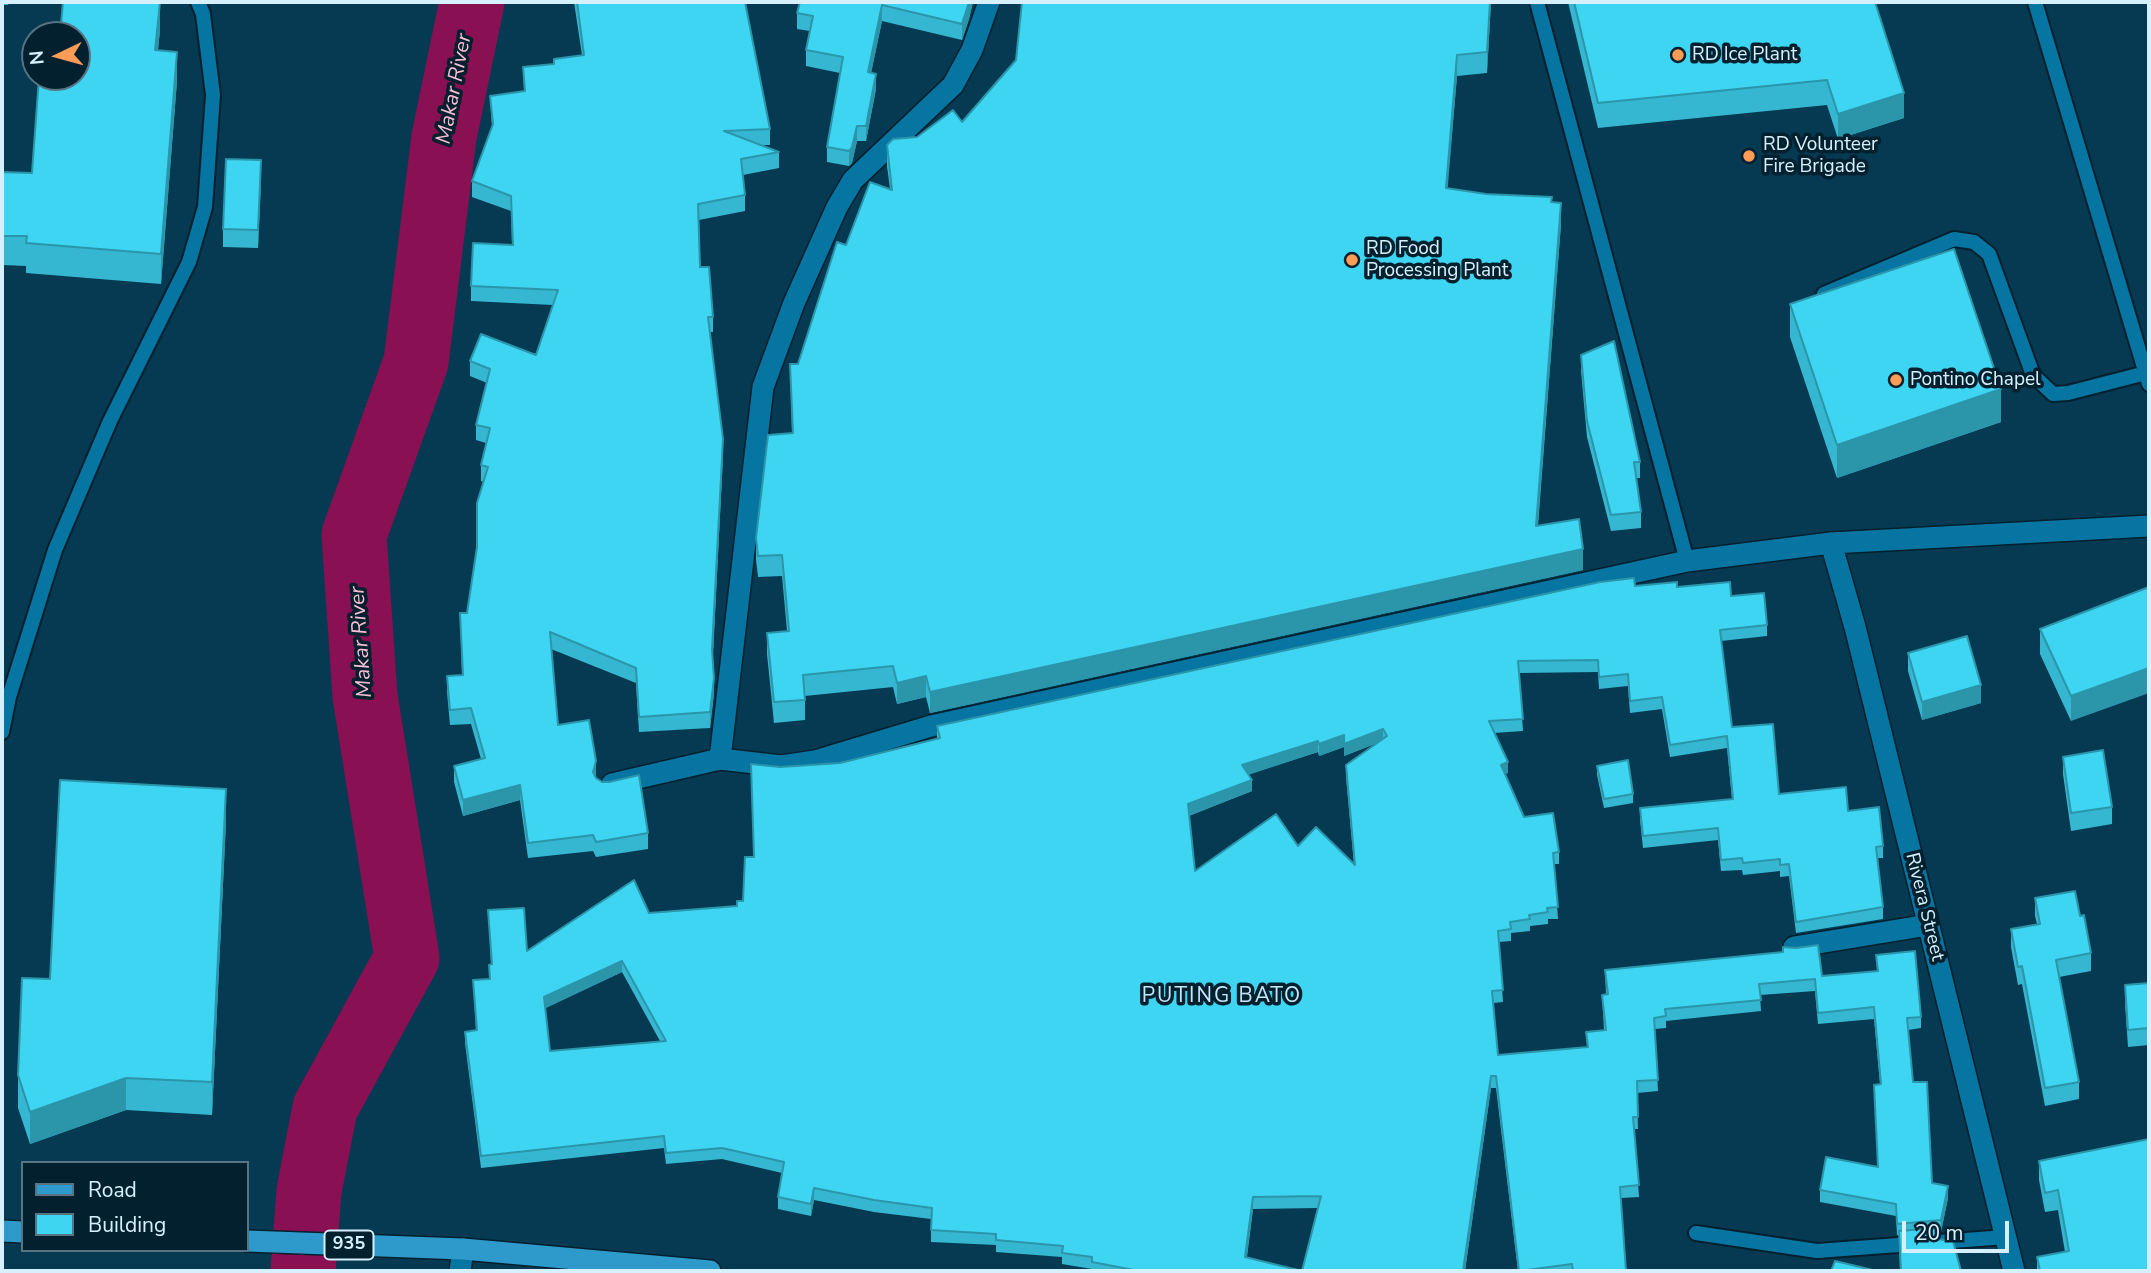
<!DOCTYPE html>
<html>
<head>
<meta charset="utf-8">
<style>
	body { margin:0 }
	#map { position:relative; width:2151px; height:1273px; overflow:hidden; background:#053a52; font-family:"Nunito Sans",sans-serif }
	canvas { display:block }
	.frame { position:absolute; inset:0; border:4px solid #d7f0ff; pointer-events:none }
	.legend { position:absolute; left:21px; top:1161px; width:228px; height:91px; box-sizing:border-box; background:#03202e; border:2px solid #587382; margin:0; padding:9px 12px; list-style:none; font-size:21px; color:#d7f0ff }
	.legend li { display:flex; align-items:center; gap:14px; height:35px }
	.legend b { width:35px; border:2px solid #587382 }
	.north { position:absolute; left:21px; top:21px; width:70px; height:70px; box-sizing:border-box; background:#03202e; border:2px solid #587382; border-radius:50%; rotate:265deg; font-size:19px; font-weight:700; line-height:28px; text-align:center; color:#d7f0ff }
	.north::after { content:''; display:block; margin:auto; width:24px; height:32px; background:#fd9c56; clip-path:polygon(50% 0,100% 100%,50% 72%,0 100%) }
	.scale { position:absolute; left:1902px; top:1221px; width:107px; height:32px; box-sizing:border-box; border:4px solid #d7f0ff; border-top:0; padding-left:9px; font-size:21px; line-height:24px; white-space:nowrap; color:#d7f0ff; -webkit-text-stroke:5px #03202e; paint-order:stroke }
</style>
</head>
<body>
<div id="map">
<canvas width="2151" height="1273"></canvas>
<div class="frame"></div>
<ul class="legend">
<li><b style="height:9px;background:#2e99cb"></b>Road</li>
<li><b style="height:19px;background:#3ed5f3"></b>Building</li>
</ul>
<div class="north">N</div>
<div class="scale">20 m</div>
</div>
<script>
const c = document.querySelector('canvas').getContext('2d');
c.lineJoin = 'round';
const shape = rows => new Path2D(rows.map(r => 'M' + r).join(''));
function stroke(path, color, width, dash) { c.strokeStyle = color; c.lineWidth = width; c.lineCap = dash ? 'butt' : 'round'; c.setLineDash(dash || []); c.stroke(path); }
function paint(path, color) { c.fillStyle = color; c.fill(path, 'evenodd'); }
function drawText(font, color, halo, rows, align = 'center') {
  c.font = font + ' "Nunito Sans",sans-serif'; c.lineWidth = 7; c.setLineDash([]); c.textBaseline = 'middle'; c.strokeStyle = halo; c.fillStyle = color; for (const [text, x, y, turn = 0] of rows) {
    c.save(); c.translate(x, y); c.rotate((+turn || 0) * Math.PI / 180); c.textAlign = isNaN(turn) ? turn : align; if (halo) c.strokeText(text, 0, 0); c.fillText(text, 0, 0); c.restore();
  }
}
stroke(shape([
	[303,1271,309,1191,325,1108,407,958,365,696,354,535,416,362,444,137,472,2]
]), '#891052', 65);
const lane = shape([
	[1537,2,1687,561],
	[2035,2,2149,384],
	[1824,294,1954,239,1974,242,1989,254,2033,375,2053,394,2068,393,2146,373],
	[2,732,9,697,55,550,110,421,189,262,205,207,213,95,203,14,198,2],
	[1696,1233,1817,1251,2006,1237]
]);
const street = shape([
	[720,759,763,387,794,303,837,207,853,180,953,85,972,50,989,2],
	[612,784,720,759,781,766,815,761,931,726,1687,561,1831,543],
	[1794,947,1928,925],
	[460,1271,463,1249]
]);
const secondary = shape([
	[2014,1271,1855,627,1831,543,2149,526]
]);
const primary = shape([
	[2,1231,23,1232],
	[247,1241,463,1249,710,1271]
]);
stroke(lane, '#03202e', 18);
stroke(street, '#03202e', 24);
stroke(secondary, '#03202e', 24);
stroke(primary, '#03202e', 24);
stroke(lane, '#0675a1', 14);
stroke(street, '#0675a1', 21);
stroke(secondary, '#0675a1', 21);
stroke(primary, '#2e99cb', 21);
paint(shape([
	[2,2,9,2,8,5,2,5],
	[574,2,745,2,770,129,770,145,760,145,779,152,779,168,743,175,745,195,745,211,699,220,700,267,713,317,713,332,710,332,723,455,713,656,714,693,710,728,639,732,636,683,551,649,558,725,596,778,648,833,648,849,596,857,593,851,528,858,520,800,463,816,454,782,454,766,481,759,471,724,450,725,447,692,447,676,462,675,460,613,467,613,477,548,484,482,481,481,481,465,486,443,476,440,476,425,487,383,470,376,470,361,536,355,553,305,471,301,471,286,512,245,511,211,472,197,472,181,492,127,490,96,524,91,523,67,554,64,554,59,582,55],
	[800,2,973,2,969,19,962,40,882,21,871,73,876,89,866,141,857,141,852,163,849,166,827,162,827,147,840,73,806,66,806,50,810,31,797,29,797,13],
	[1491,2,1487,73,1457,76,1447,189,1552,202,1561,224,1538,526,1583,570,930,713,926,697,897,704,893,687,805,696,805,720,774,723,767,654,767,633,787,631,782,576,758,577,756,559,756,538,792,433,790,364,798,364,846,245,890,189,887,166,887,145,917,137,962,122],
	[1568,2,1875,2,1904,118,1838,139,1827,105,1598,128],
	[160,30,158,50,177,81,161,284,26,273,26,266,2,265,2,172,32,173],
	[261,178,258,248,223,247,223,229],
	[1790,304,2001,422,1837,478,1790,337],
	[1581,355,1640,462,1640,478,1636,478,1641,512,1641,528,1611,531,1587,437,1581,371],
	[1635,586,1677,587,1731,596,1767,625,1767,636,1721,641,1732,727,1779,794,1848,811,1883,846,1883,858,1877,858,1883,907,1883,919,1796,933,1789,876,1780,877,1780,871,1743,875,1742,870,1721,871,1718,840,1643,848,1640,820,1640,808,1732,799,1727,748,1670,757,1662,709,1630,713,1628,686,1599,689,1598,672,1519,673,1523,731,1494,733,1508,773,1505,774,1524,817,1559,852,1559,864,1554,864,1558,919,1548,919,1548,924,1530,926,1530,931,1511,933,1511,941,1499,942,1503,1002,1493,1003,1498,1055,1587,1047,1586,1032,1604,1030,1602,995,1606,994,1605,970,1822,976,1877,971,1876,955,1921,1017,1921,1028,1908,1030,1913,1082,1932,1183,1948,1198,1941,1232,1938,1232,1938,1239,1961,1271,1900,1271,1899,1235,1897,1235,1896,1216,1820,1202,1820,1190,1878,1166,1874,1085,1880,1084,1874,1019,1818,1024,1815,991,1760,995,1761,1011,1666,1021,1666,1028,1655,1029,1658,1091,1637,1093,1638,1129,1634,1129,1639,1197,1621,1198,1626,1271,1518,1271,1496,1088,1491,1088,1465,1271,1092,1271,1092,1269,1062,1264,1062,1257,996,1252,996,1245,931,1242,931,1219,874,1212,814,1200,811,1216,778,1209,778,1197,782,1173,722,1159,666,1164,664,1148,481,1168,465,1043,465,1032,476,1031,473,980,489,979,489,965,491,964,488,910,527,951,649,913,737,906,743,901,754,857,780,767,840,763,937,739,937,726],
	[1377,743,1346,765,1346,777,1354,864,1298,846,1195,871,1189,816,1252,791,1249,774,1318,752,1319,756,1344,747,1344,756],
	[622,972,660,1041,550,1051,545,1008],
	[1318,1208,1302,1271,1247,1257,1253,1209],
	[2149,587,2071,721,2040,654,2040,629],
	[1908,653,1981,703,1922,720,1908,671],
	[2063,757,2112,807,2112,824,2071,831,2063,774],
	[1597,766,1633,794,1633,803,1604,808,1597,775],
	[226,822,212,1115,126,1110,30,1144,18,1108,18,1075,50,979],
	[2035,898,2080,916,2091,953,2091,971,2059,977,2079,1082,2079,1099,2045,1106,2022,984,2018,985,2011,947,2011,929,2037,924,2035,916],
	[2149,983,2149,1045,2128,1047,2125,1003,2125,985],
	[2039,1161,2149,1271,2037,1271,2037,1257,2065,1252,2058,1210,2045,1212,2039,1180]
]), '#35b7d1');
paint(shape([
	[160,2,160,30,155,79,155,50],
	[969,2,973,2,969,19,962,40,962,24],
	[1490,2,1491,2,1487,73,1487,52],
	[882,5,882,21,868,88,868,72],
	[177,52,177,81,161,284,161,254],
	[1457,55,1457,76,1446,209,1446,188],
	[876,74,876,89,866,141,866,126],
	[1904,93,1904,118,1838,139,1838,114],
	[857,126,857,141,852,163,849,166,849,151],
	[261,160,261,178,258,248,258,230],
	[1561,203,1561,224,1536,547,1536,526],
	[2001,389,2001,422,1837,478,1837,445],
	[723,439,723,455,712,666,712,650],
	[1583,549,1583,570,930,713,930,692],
	[2149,668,2149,693,2071,721,2071,696],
	[926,676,926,697,897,704,897,683],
	[714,678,714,693,710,728,710,712],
	[1981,685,1981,703,1922,720,1922,702],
	[1383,729,1383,741,1344,756,1344,744],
	[1344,735,1344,747,1319,756,1319,744],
	[1318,741,1318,752,1242,777,1242,765],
	[596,761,596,776,593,787,593,772],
	[1508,762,1508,773,1501,776,1501,765],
	[1252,780,1252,791,1188,816,1188,804],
	[520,785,520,800,463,816,463,800],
	[226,789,226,822,212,1115,212,1082],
	[622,961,622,972,544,1009,544,997],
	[1491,1076,1491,1088,1465,1271,1463,1271],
	[126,1078,126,1110,30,1144,30,1112],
	[1948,1186,1948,1198,1941,1232,1941,1220],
	[814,1188,814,1200,811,1216,811,1204],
	[1253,1197,1253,1209,1245,1269,1245,1257]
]), '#2b95aa');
const building = shape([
	[63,2,160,2,155,50,177,52,161,254,26,243,27,236,2,236,2,172,32,173,39,77,77,77,77,35,60,35,63,2],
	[577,2,745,2,770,129,724,131,779,152,741,159,745,195,698,204,700,267,709,267,713,317,708,317,723,439,712,650,714,678,710,712,639,717,636,668,550,632,558,725,589,720,596,761,593,772,596,778,602,782,609,782,639,775,648,833,596,842,593,835,528,843,520,785,463,800,454,766,485,758,471,708,450,710,447,676,463,675,460,613,467,613,477,547,477,503,488,467,481,465,490,428,476,425,490,369,470,361,481,334,536,355,558,290,471,286,473,243,513,245,511,196,472,181,493,124,490,96,525,91,523,67,554,64,554,59,584,55,577,2],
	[800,2,969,2,962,24,882,5,868,72,876,74,866,126,857,126,852,147,849,151,827,147,843,57,806,50,813,16,797,13,800,2],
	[1022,2,1490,2,1487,52,1457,55,1446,188,1486,194,1552,197,1551,202,1561,203,1536,526,1579,519,1583,549,930,692,926,676,897,683,893,666,803,675,805,700,774,702,767,633,789,631,782,555,758,556,756,538,768,435,793,433,790,364,798,364,837,242,846,245,870,182,892,190,887,145,893,139,917,137,953,110,962,122,1016,60,1022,2],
	[1574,2,1875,2,1904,93,1838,114,1827,80,1598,103,1574,2],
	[226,159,261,160,258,230,223,229,226,159],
	[1954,249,2001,389,1837,445,1790,304,1954,249],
	[1614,341,1640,462,1634,462,1641,512,1611,515,1587,421,1581,355,1614,341],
	[1634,578,1635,586,1677,582,1677,587,1730,582,1731,596,1764,593,1767,625,1720,630,1732,727,1773,724,1779,794,1846,787,1848,811,1879,807,1883,846,1876,847,1883,907,1796,922,1789,864,1780,865,1780,859,1743,863,1742,858,1721,860,1718,828,1643,836,1640,808,1733,799,1727,736,1670,745,1662,697,1630,701,1628,674,1599,677,1598,660,1518,661,1523,719,1489,721,1508,762,1501,765,1524,817,1553,813,1559,852,1553,853,1558,907,1547,908,1548,912,1529,915,1530,919,1510,922,1511,929,1498,931,1503,990,1492,991,1498,1055,1588,1047,1586,1032,1606,1030,1602,995,1608,994,1605,970,1783,952,1783,947,1796,948,1818,945,1822,976,1878,971,1876,955,1915,951,1921,1017,1907,1018,1913,1082,1927,1082,1932,1183,1948,1186,1941,1220,1897,1224,1896,1204,1820,1190,1826,1157,1878,1167,1874,1085,1881,1084,1874,1007,1818,1013,1815,979,1759,984,1761,1000,1665,1009,1666,1016,1654,1018,1658,1080,1637,1081,1638,1117,1633,1117,1639,1185,1620,1187,1626,1271,1573,1271,1572,1264,1519,1271,1496,1076,1491,1076,1463,1271,1139,1271,1092,1262,1092,1257,1062,1253,1063,1246,996,1240,996,1234,931,1230,932,1208,874,1200,814,1188,811,1204,778,1197,784,1162,722,1148,666,1153,664,1136,481,1156,465,1032,477,1030,473,980,490,979,489,965,492,964,488,910,524,908,527,951,634,880,649,913,737,906,737,901,743,901,745,857,754,857,751,764,780,767,840,763,940,738,937,726,1600,582,1634,578],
	[1383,729,1387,736,1346,765,1355,865,1316,827,1298,846,1276,814,1195,871,1188,804,1252,780,1242,765,1318,741,1319,744,1344,735,1344,744,1383,729],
	[622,961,666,1041,550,1051,544,997,622,961],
	[1321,1196,1302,1271,1245,1257,1253,1197,1321,1196],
	[2149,587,2149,668,2071,696,2040,629,2149,587],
	[1967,636,1981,685,1922,702,1908,653,1967,636],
	[2103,750,2112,807,2071,813,2063,757,2103,750],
	[1628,760,1633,794,1604,799,1597,766,1628,760],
	[60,780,226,789,212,1082,126,1078,30,1112,18,1075,22,978,50,979,60,780],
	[2075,891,2080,916,2084,915,2091,953,2056,960,2079,1082,2045,1088,2022,966,2018,967,2011,929,2040,924,2035,898,2075,891],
	[2149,983,2149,1028,2128,1030,2125,985,2149,983],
	[2149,1139,2149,1271,2040,1271,2037,1257,2069,1251,2058,1190,2045,1193,2039,1161,2149,1139],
	[1938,1228,1936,1239,1953,1241,1961,1271,1901,1271,1899,1231,1938,1228],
	[1835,1261,1877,1271,1831,1271,1835,1261]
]);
paint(building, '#3ed5f3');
stroke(building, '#2b95aa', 2);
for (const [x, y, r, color] of [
	[1678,55,7,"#fd9c56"],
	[1749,156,7,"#fd9c56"],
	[1352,260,7,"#fd9c56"],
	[1896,380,7,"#fd9c56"]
]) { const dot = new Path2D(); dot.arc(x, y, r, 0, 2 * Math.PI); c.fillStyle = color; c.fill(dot); stroke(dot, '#03202e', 2.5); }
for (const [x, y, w] of [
	[349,1245,49]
]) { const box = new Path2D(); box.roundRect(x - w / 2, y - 14.5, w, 29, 5); c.fillStyle = '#03202e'; c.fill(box); stroke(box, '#d7f0ff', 2); }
drawText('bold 18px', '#d7f0ff', null, [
	["935",349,1245]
]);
drawText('19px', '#d7f0ff', '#03202e', [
	["RD Ice Plant",1692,55],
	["RD Volunteer",1763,145],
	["Fire Brigade",1763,167],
	["RD Food",1366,249],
	["Processing Plant",1366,271],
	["Pontino Chapel",1910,380]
], 'left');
drawText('19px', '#d7f0ff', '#03202e', [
	["Rivera Street",1924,907,76]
]);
drawText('italic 21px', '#fcbfd6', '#03202e', [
	["Makar River",455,89,-79],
	["Makar River",362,642,-94]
]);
c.letterSpacing = '2px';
drawText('21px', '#c5e6fa', '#03202e', [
	["PUTING BATO",1222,997]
]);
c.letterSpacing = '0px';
</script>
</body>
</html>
